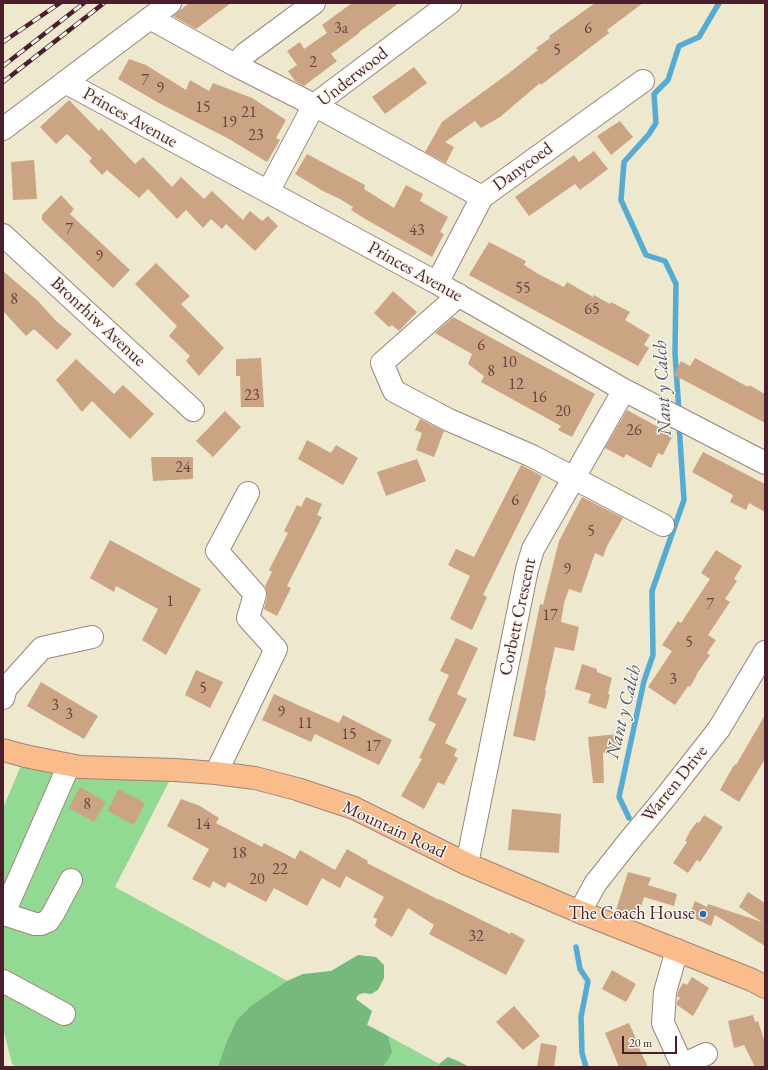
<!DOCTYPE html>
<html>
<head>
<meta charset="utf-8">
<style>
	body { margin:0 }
	#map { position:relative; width:768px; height:1070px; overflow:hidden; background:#eee8ce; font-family:"EB Garamond",serif }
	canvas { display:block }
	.frame { position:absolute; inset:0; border:4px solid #4a1f2b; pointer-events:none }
	.scale { position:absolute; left:622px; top:1036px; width:55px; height:18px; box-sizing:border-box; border:2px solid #4a1f2b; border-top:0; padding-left:5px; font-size:12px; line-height:14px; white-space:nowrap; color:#4a1f2b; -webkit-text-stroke:3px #fbf7ec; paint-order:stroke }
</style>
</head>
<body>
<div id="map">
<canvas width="768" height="1070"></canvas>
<div class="frame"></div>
<div class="scale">20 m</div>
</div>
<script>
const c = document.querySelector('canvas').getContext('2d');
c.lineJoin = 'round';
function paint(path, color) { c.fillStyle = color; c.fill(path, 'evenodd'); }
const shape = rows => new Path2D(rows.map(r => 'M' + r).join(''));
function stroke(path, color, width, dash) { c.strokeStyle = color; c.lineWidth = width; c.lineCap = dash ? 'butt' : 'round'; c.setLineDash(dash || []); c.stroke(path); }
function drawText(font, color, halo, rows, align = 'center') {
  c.font = font + ' "EB Garamond",serif'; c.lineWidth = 3; c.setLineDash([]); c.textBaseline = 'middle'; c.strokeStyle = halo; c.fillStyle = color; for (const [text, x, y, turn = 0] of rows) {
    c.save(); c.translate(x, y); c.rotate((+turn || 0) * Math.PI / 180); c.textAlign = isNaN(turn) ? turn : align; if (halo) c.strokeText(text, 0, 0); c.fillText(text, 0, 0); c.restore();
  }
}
paint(shape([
	[25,756,175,770,115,887,445,1067,17,1067,12,1064,3,1028,3,808]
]), '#92d993');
paint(shape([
	[358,955,376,957,384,965,384,978,378,990,371,994,363,993,358,995,356,999,372,1011,367,1025,388,1036,392,1052,388,1060,382,1067,219,1067,219,1064,228,1039,237,1020,251,1006,287,981,303,974,331,971],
	[448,1057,458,1061,469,1067,440,1067,439,1064]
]), '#75b97d');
stroke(shape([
	[679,412,675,353,676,284,665,261,646,255,621,200,624,162,649,134,656,123,654,94,668,80,679,46,699,37,719,3],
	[629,818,619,797,644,681,653,655,652,591,684,500,679,425],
	[576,947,580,969,588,981,581,1017,582,1053,586,1067]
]), '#56abd3', 5.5);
paint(shape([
	[189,3,231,3,196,29,173,16],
	[352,3,399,3,359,32,359,33,331,54,337,61,304,86,295,81,288,71,297,65,287,51,300,42,304,49,327,33,322,25],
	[595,3,643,3,607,30,609,33,541,85,540,83,500,117,481,128,475,121,445,142,454,147,446,163,425,152,442,122,509,73,538,50,536,48,550,38,549,36],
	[129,59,146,65,186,90,190,80,209,91,213,83,252,98,286,120,276,138,280,140,267,162,229,139,157,102,118,79],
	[414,67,427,83,385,114,372,97],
	[69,100,99,131,101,128,135,164,143,157,172,187,181,177,204,199,212,191,243,220,250,211,262,221,268,216,278,226,255,251,226,224,222,229,211,219,203,228,186,210,177,219,148,189,139,198,107,170,102,175,89,161,92,158,67,134,56,144,40,127],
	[620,121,633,137,611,155,597,136],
	[594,151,608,169,580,190,575,184,529,216,515,197,574,155,579,162],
	[307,154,365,185,364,189,394,208,406,185,423,194,420,201,448,217,440,232,444,234,432,257,367,220,351,210,353,207,340,199,323,191,295,174],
	[34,160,37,199,13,200,11,162],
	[61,195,74,209,70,214,130,270,113,288,42,220,42,215],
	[489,242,526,261,524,265,540,275,564,287,567,282,593,297,594,295,610,304,611,302,630,312,625,320,650,335,644,345,649,348,638,366,469,275],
	[156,263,190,296,181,304,224,348,199,376,186,361,190,356,169,336,177,326,135,284],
	[3,271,38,301,56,321,72,334,57,350,34,329,26,336,3,311],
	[393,291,417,312,399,331,392,325,389,327,374,313],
	[453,317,595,394,572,437,558,430,561,426,481,382,484,376,468,364,472,354,435,333],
	[261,358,264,407,241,407,240,376,236,376,236,359],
	[695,358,748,387,749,385,765,394,765,423,674,375,681,361,690,366],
	[76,359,114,394,123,385,154,414,130,439,92,401,82,412,56,380],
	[627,410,673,435,663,455,658,453,651,468,626,454,624,458,605,448],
	[225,411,241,427,213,457,196,441],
	[420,419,444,431,434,457,416,450,422,433,415,430],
	[307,440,331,453,336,445,358,458,343,485,298,459],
	[703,452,765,484,765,512,749,503,746,510,730,502,733,495,692,472],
	[151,457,193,457,193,479,153,481],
	[417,459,426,481,386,496,377,472],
	[521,465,542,476,483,595,487,597,472,630,450,619,470,576,448,565,456,549,474,557],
	[306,497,322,504,317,515,322,517,287,586,291,588,277,616,264,609,267,597,267,591,265,586,272,572,269,570,288,533,284,531,297,505,301,507],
	[582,497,623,518,607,546,603,557,595,553,581,593,569,589,564,603,561,622,579,627,574,651,555,647,545,691,546,691,535,741,513,736,540,604,543,605,559,541],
	[110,540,201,589,166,655,142,640,158,609,116,586,114,592,90,578],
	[716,550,742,566,734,579,737,581,725,599,730,602,708,635,716,640,707,653,710,655,696,675,697,675,690,687,688,686,675,705,648,687,672,651,662,645,678,621,681,623,710,579,701,573],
	[456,638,478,648,457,694,467,699,445,743,457,749,454,756,458,758,444,785,438,782,424,809,401,796,422,759,419,758,436,724,428,720,449,675,440,671],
	[582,664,597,669,597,672,612,678,608,694,610,695,606,709,588,703,591,694,575,689],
	[196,670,223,682,210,708,185,695],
	[41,682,98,716,84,739,27,706],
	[274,694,300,706,339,723,343,715,392,740,379,765,315,734,311,742,262,720],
	[765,715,765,759,739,802,720,790,730,772,735,764,736,765],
	[618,734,619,751,603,753,604,783,593,783,588,737],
	[80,787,106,802,94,822,69,808],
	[118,789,145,803,134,825,108,811],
	[181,799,200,806,219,818,216,823,262,847,264,843,295,859,300,850,335,870,347,849,368,861,367,863,439,900,439,899,510,934,511,932,525,940,506,975,429,934,434,925,408,908,392,937,380,930,375,926,377,919,373,917,384,897,346,876,340,888,322,878,307,906,274,888,266,902,228,882,225,888,213,881,210,888,192,879,209,849,167,826],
	[512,809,561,814,559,853,508,850],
	[704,815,723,827,700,862,697,860,688,873,673,863,687,842,685,841,690,831,697,822,699,823],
	[628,872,651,878,648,885,677,894,674,906,644,897,638,916,616,910],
	[748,892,765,903,765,946,715,915,711,926,689,916,695,901,707,907,708,904,762,922,739,907],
	[612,970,636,984,626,1002,602,989],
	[692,977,709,988,693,1016,677,1005,677,1002,680,998,677,996,679,990,683,983,687,985],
	[514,1006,540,1036,523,1050,496,1022],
	[753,1015,755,1022,758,1021,765,1043,765,1067,755,1067,744,1045,734,1048,728,1021],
	[629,1023,640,1048,639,1048,648,1067,619,1067,605,1033],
	[541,1043,557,1046,554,1067,537,1067]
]), '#cba484');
const minor = shape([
	[150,18,235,65,314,105,482,197],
	[235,65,245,54,314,3],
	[65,82,437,283,624,390,765,463],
	[3,129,170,3],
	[268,192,314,105,450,3],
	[3,235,193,410],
	[437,283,482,197,643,81],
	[459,295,382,363,394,391,449,420,532,456,663,525],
	[3,698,6,688,42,648,92,637],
	[216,773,276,649,248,618,255,594,217,551,248,493],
	[467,864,527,569,533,549,624,390],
	[580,912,595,884,629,841,664,799,719,729,765,652],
	[4,914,35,924,41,924,48,921,53,914,71,880],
	[3,915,69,765],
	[677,950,665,992,663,1023,682,1065,706,1054],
	[3,981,64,1014]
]);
const major = shape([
	[3,750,25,756,80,767,175,770,216,773,255,778,297,789,354,808,467,864,580,912,752,980,765,987]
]);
stroke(minor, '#9c847c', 24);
stroke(major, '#9c847c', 24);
stroke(minor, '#fff', 22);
stroke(major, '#f9bc8a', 22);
const rail = shape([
	[3,42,60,3],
	[3,66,84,3],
	[3,82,104,3]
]);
stroke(rail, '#4a1f2b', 4.5);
stroke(rail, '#fbf7ec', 3, [9]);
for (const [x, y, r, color] of [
	[703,914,4,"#1f6fb2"]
]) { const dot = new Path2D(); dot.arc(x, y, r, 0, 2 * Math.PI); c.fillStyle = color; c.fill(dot); stroke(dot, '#fbf7ec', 1.5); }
drawText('16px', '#6a4041', null, [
	["3a",341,29],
	["6",588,29],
	["5",557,51],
	["2",313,63],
	["7",145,81],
	["9",160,89],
	["15",203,108],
	["21",249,113],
	["19",229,123],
	["23",256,136],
	["7",69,230],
	["43",417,231],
	["9",99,257],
	["55",523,289],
	["8",14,300],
	["65",592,310],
	["6",481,346],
	["10",509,363],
	["8",491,372],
	["12",516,385],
	["23",252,396],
	["16",539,398],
	["20",563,412],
	["26",634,431],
	["24",183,468],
	["6",515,501],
	["5",591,532],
	["9",567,570],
	["1",170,602],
	["7",710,605],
	["17",550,616],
	["5",689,643],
	["3",673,680],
	["5",203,689],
	["3",55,706],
	["9",281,713],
	["3",69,715],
	["11",305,724],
	["15",349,735],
	["17",373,747],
	["8",87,805],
	["14",203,825],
	["18",239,854],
	["22",280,870],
	["20",257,880],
	["32",476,937]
]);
drawText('18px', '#4a1f2b', '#fbf7ec', [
	["Underwood",353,77,-38],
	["Princes Avenue",130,118,29],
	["Danycoed",523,167,-36],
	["Princes Avenue",415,272,29],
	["Bronrhiw Avenue",98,322,43],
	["Corbett Crescent",518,617,-78],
	["Warren Drive",675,784,-51],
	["Mountain Road",394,830,25]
]);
drawText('18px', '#4a1f2b', '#fbf7ec', [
	["The Coach House",695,914]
], 'right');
drawText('italic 19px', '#4f576e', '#fbf7ec', [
	["Nant y Calch",663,388,-93],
	["Nant y Calch",624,712,-76]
]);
</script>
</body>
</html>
